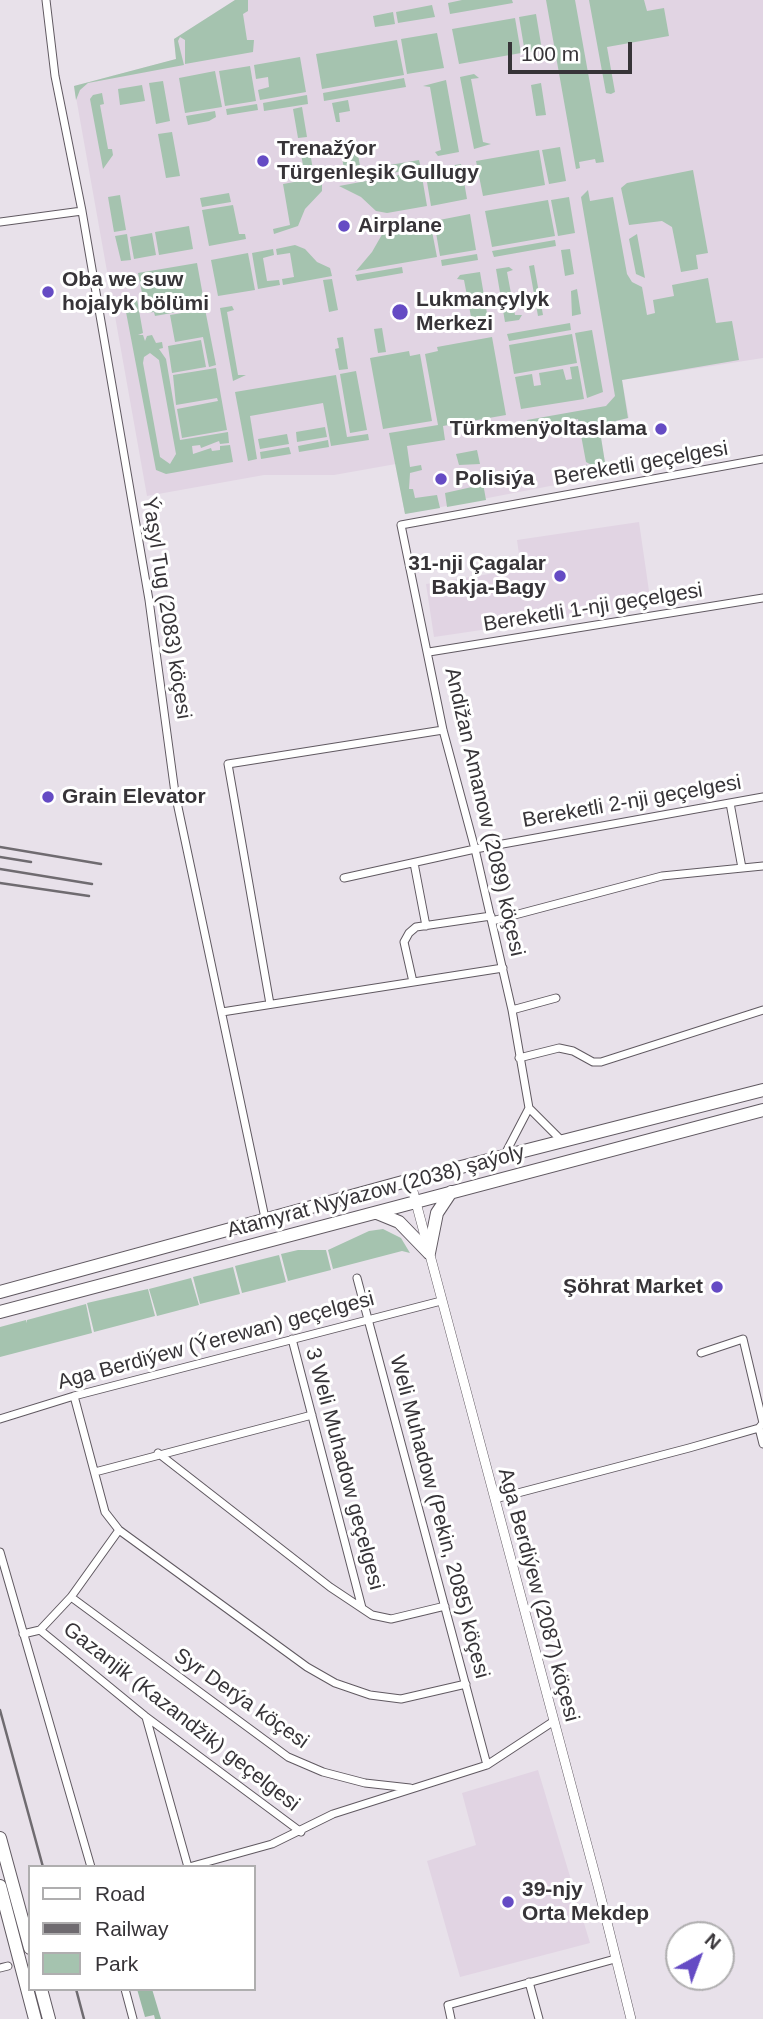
<!DOCTYPE html>
<html>
<head>
<meta charset="utf-8">
<style>
	body { margin:0 }
	#map { position:relative; width:763px; height:2019px; overflow:hidden; background:#e8e1ea; font-family:Helvetica,sans-serif }
	canvas { display:block }
	.legend { position:absolute; left:28px; top:1865px; width:228px; height:126px; box-sizing:border-box; background:#fff; border:2px solid #afaeaf; margin:0; padding:9px 12px; list-style:none; font-size:21px; color:#373438 }
	.legend li { display:flex; align-items:center; gap:14px; height:35px }
	.legend b { width:35px; border:2px solid #afaeaf }
	.north { position:absolute; left:665px; top:1921px; width:70px; height:70px; box-sizing:border-box; background:#fff; border:2px solid #afaeaf; border-radius:50%; rotate:41deg; font-size:19px; font-weight:700; line-height:28px; text-align:center; color:#373438 }
	.north::after { content:''; display:block; margin:auto; width:24px; height:32px; background:#654bc4; clip-path:polygon(50% 0,100% 100%,50% 72%,0 100%) }
	.scale { position:absolute; left:508px; top:42px; width:124px; height:32px; box-sizing:border-box; border:4px solid #373438; border-top:0; padding-left:9px; font-size:21px; line-height:24px; white-space:nowrap; color:#373438; -webkit-text-stroke:5px #fff; paint-order:stroke }
</style>
</head>
<body>
<div id="map">
<canvas width="763" height="2019"></canvas>
<ul class="legend">
<li><b style="height:9px;background:#fff"></b>Road</li>
<li><b style="height:9px;background:#6f6b70"></b>Railway</li>
<li><b style="height:19px;background:#a5c3af"></b>Park</li>
</ul>
<div class="north">N</div>
<div class="scale">100 m</div>
</div>
<script>
const c = document.querySelector('canvas').getContext('2d');
c.lineJoin = 'round';
function paint(path, color) { c.fillStyle = color; c.fill(path, 'evenodd'); }
const shape = rows => new Path2D(rows.map(r => 'M' + r).join(''));
function stroke(path, color, width, dash) { c.strokeStyle = color; c.lineWidth = width; c.lineCap = dash ? 'butt' : 'round'; c.setLineDash(dash || []); c.stroke(path); }
function drawText(font, color, halo, rows, align = 'center') {
  c.font = font + ' Helvetica,sans-serif'; c.lineWidth = 6; c.setLineDash([]); c.textBaseline = 'middle'; c.strokeStyle = halo; c.fillStyle = color; for (const [text, x, y, turn = 0] of rows) {
    c.save(); c.translate(x, y); c.rotate((+turn || 0) * Math.PI / 180); c.textAlign = isNaN(turn) ? turn : align; if (halo) c.strokeText(text, 0, 0); c.fillText(text, 0, 0); c.restore();
  }
}
paint(shape([
	[235,0,763,0,763,358,622,380,629,418,599,425,607,475,405,514,396,464,334,475,264,475,147,496,74,86,176,59,174,39],
	[639,522,651,605,434,637,426,584,521,569,517,540],
	[538,1770,590,1943,460,1977,427,1861,476,1845,462,1793]
]), '#e1d4e3');
paint(shape([
	[235,0,248,0,248,11,243,14,247,40,254,40,253,52,185,64,185,40,180,37,178,41,184,65,88,83,80,90,76,100,74,86,176,59,174,39],
	[462,0,512,0,513,3,450,14,448,3],
	[546,0,575,0,604,162,596,163,595,159,579,162,580,168,576,169],
	[589,0,644,0,647,11,664,8,669,36,607,47,615,92,611,94,606,93],
	[432,5,435,17,398,23,396,12],
	[393,12,395,24,375,27,373,16],
	[536,14,542,50,525,53,519,17],
	[515,18,521,53,459,64,452,29],
	[437,33,444,68,407,74,401,39],
	[397,40,404,75,322,89,316,54],
	[300,57,306,92,260,100,258,90,269,87,268,77,256,79,254,65],
	[250,66,256,101,225,106,219,71],
	[215,71,222,107,185,113,179,78],
	[474,74,479,78,471,79,483,142,491,144,474,149,460,77],
	[404,78,406,87,324,101,323,93],
	[446,80,459,152,438,156,435,152,441,150,430,87,423,86],
	[163,81,170,121,156,124,149,83],
	[541,83,546,115,536,116,531,85],
	[142,85,145,101,120,105,118,89],
	[102,93,104,104,100,105,108,149,112,149,113,155,103,169,90,99,93,95],
	[307,95,308,104,264,111,263,103],
	[348,100,350,111,339,113,340,122,336,122,332,103],
	[257,104,258,110,227,115,226,109],
	[302,107,307,137,298,138,293,109],
	[215,111,216,117,209,121,188,125,186,116],
	[172,132,180,176,166,178,158,134],
	[309,146,314,176,305,177,300,148],
	[560,147,566,181,549,184,542,150],
	[357,148,360,166,344,169,341,151],
	[539,150,545,185,483,196,476,161],
	[419,160,421,168,339,182,337,174],
	[461,164,467,199,431,206,425,170],
	[693,170,708,253,696,255,698,269,681,272,672,227,662,221,629,225,621,188,627,183],
	[421,171,427,206,387,213,376,211,361,197,339,186],
	[322,177,322,191,305,209,298,226,274,234,273,229,290,225,283,184],
	[588,190,590,201,613,197,627,274,632,282,642,287,647,315,655,313,653,300,674,296,672,285,708,278,716,323,732,321,739,360,622,380,628,418,599,425,607,475,589,479,586,464,593,474,598,473,599,469,586,462,578,419,529,428,527,420,606,406,615,396,581,197],
	[229,193,231,202,202,207,200,198],
	[120,195,126,230,114,232,108,197],
	[569,197,575,233,558,236,551,200],
	[548,200,555,236,492,247,485,211],
	[233,205,239,234,245,234,246,239,209,246,202,210],
	[470,214,476,250,440,256,434,221],
	[430,221,437,257,356,271,372,252,384,231],
	[189,226,193,249,159,255,155,232],
	[152,233,156,255,134,259,130,237],
	[127,234,131,260,121,261,115,236],
	[637,234,645,278,636,274,629,239],
	[555,240,556,246,494,257,492,251],
	[295,245,305,249,317,262,330,268,332,276,283,285,282,279,294,277,290,253,277,255,276,249],
	[273,249,274,255,263,258,267,281,279,280,280,285,258,289,252,253],
	[570,249,574,274,565,276,561,250],
	[248,253,255,290,218,296,211,260],
	[477,254,478,260,442,266,441,260],
	[197,263,205,307,155,316,154,312,146,313,138,273],
	[534,265,543,315,538,316,529,266],
	[402,267,403,273,357,281,355,275],
	[509,267,513,270,507,272,515,315,522,315,519,320,505,322,496,269],
	[480,272,489,325,468,328,465,324,472,322,464,280,457,279,460,275],
	[332,279,338,310,329,312,323,280],
	[577,289,581,314,572,316,571,291],
	[137,299,143,333,138,335,143,335,145,341,147,336,152,335,156,343,162,342,163,348,159,349,166,359,180,440,228,432,229,443,220,444,219,441,201,448,200,445,192,446,193,454,211,448,212,451,220,450,220,446,230,445,233,462,166,474,156,470,126,312,127,301],
	[150,353,159,360,176,454,170,464,160,457,143,363,144,357],
	[232,306,234,310,227,312,238,375,246,375,233,381,220,308],
	[205,309,216,365,209,367,203,337,175,342,170,315],
	[570,323,571,330,509,341,507,334],
	[382,328,386,352,378,353,374,329],
	[592,330,603,392,587,398,575,333],
	[572,334,577,363,514,374,509,345],
	[343,337,348,369,339,370,335,349,339,348,337,338],
	[492,337,506,415,443,426,445,440,407,446,410,467,421,465,422,470,410,473,409,489,413,489,415,498,437,495,440,508,405,514,389,433,438,425,425,354,438,351,437,347],
	[201,340,206,367,172,373,168,346],
	[409,351,410,356,420,354,432,421,383,429,370,358],
	[578,366,584,399,521,409,515,377,532,374,534,386,541,385,539,373,563,369,566,380,572,379,570,367],
	[216,368,227,430,182,438,177,409,218,401,217,398,176,405,173,375],
	[356,371,367,430,350,433,340,374],
	[336,375,347,437,368,434,369,440,331,446,323,403,250,416,257,459,248,461,235,392],
	[325,427,327,437,297,442,296,432],
	[287,434,289,444,260,449,258,439],
	[328,440,329,447,299,452,298,446],
	[289,447,291,454,261,459,260,452],
	[477,450,480,464,459,465,456,454],
	[481,472,486,500,447,507,445,493,472,487,470,474],
	[383,1229,401,1238,410,1253,402,1251,333,1269,328,1250,369,1231],
	[298,1250,326,1250,331,1270,288,1281,281,1254],
	[279,1255,286,1282,242,1293,235,1266],
	[233,1267,240,1294,200,1304,193,1277],
	[191,1278,199,1305,157,1316,149,1289],
	[148,1289,155,1316,94,1332,87,1303],
	[86,1304,92,1333,0,1357,0,1327,26,1320,27,1323,27,1320]
]), '#a5c3af');
paint(shape([
	[137,1989,152,1989,161,2019,155,2019,154,2015,145,2017]
]), '#99b9a4');
const minor = shape([
	[46,0,55,76,82,211,149,600,175,793,265,1218],
	[0,222,82,211],
	[429,652,763,598],
	[730,803,742,868],
	[414,863,426,926],
	[344,878,475,849,763,797],
	[492,921,662,876,763,866],
	[413,982,404,942,409,933,416,927,491,916],
	[270,1004,228,764,443,730],
	[512,1010,556,998],
	[222,1012,503,968],
	[519,1058,559,1048,573,1051,593,1062,601,1062,763,1010],
	[561,1140,529,1108,512,1010,475,849,443,730,401,525,763,459],
	[504,1156,529,1108],
	[357,1278,487,1765],
	[292,1339,362,1608],
	[701,1353,743,1339,763,1423],
	[74,1396,105,1512,119,1530,307,1667,335,1683,370,1695,401,1699,466,1684],
	[0,1419,74,1396,441,1301],
	[759,1428,763,1444],
	[158,1453,330,1587,372,1615,391,1619,445,1606],
	[95,1472,312,1415],
	[495,1499,689,1448,759,1428,763,1423],
	[0,1552,91,1867],
	[71,1597,288,1757,323,1772,365,1783,410,1788],
	[40,1630,145,1716,301,1832],
	[23,1634,40,1630,71,1597,119,1530],
	[146,1717,188,1867],
	[189,1867,272,1844,333,1814,487,1765,554,1721],
	[0,1968,8,1966],
	[529,1982,539,2019],
	[125,1989,133,2019],
	[451,2019,448,2005,615,1959]
]);
const tertiary = shape([
	[410,1180,598,1886,631,2019]
]);
const primary = shape([
	[377,1213,399,1222,429,1253],
	[429,1253,437,1213,451,1192],
	[0,1292,410,1180,763,1090],
	[0,1312,763,1110]
]);
const trunk = shape([
	[0,1838,30,1948],
	[0,1886,35,2019],
	[41,1989,49,2019]
]);
stroke(minor, '#605961', 9);
stroke(tertiary, '#605961', 10);
stroke(primary, '#605961', 14);
stroke(trunk, '#605961', 14);
stroke(minor, '#fff', 7);
stroke(tertiary, '#fff', 9);
stroke(primary, '#fff', 12);
stroke(trunk, '#fff', 12);
stroke(shape([
	[0,847,101,864],
	[0,857,31,862],
	[0,869,92,884],
	[0,883,89,896],
	[0,1710,43,1867],
	[76,1989,84,2019]
]), '#6f6b70', 2.5);
for (const [x, y, r, color] of [
	[263,161,7,"#654bc4"],
	[344,226,7,"#654bc4"],
	[48,292,7,"#654bc4"],
	[400,312,9,"#654bc4"],
	[661,429,7,"#654bc4"],
	[441,479,7,"#654bc4"],
	[560,576,7,"#654bc4"],
	[48,797,7,"#654bc4"],
	[717,1287,7,"#654bc4"],
	[508,1902,7,"#654bc4"]
]) { const dot = new Path2D(); dot.arc(x, y, r, 0, 2 * Math.PI); c.fillStyle = color; c.fill(dot); stroke(dot, '#fff', 2.5); }
drawText('bold 21px', '#373438', '#fff', [
	["Trenažýor",277,149],
	["Türgenleşik Gullugy",277,173],
	["Airplane",358,226],
	["Oba we suw",62,280],
	["hojalyk bölümi",62,304],
	["Lukmançylyk",416,300],
	["Merkezi",416,324],
	["Türkmenÿoltaslama",647,429,"right"],
	["Polisiýa",455,479],
	["31-nji Çagalar",546,564,"right"],
	["Bakja-Bagy",546,588,"right"],
	["Grain Elevator",62,797],
	["Şöhrat Market",703,1287,"right"],
	["39-njy",522,1890],
	["Orta Mekdep",522,1914]
], 'left');
drawText('21px', '#373438', '#fff', [
	["Bereketli geçelgesi",641,464,-10],
	["Ýaşyl Tug (2083) köçesi",166,608,81],
	["Bereketli 1-nji geçelgesi",593,608,-9],
	["Bereketli 2-nji geçelgesi",632,802,-10],
	["Andižan Amanow (2089) köçesi",484,812,77],
	["Atamyrat Nyýazow (2038) şaýoly",376,1192,-15],
	["Aga Berdiýew (Ýerewan) geçelgesi",216,1341,-15],
	["3 Weli Muhadow geçelgesi",344,1469,75],
	["Weli Muhadow (Pekin, 2085) köçesi",439,1517,75],
	["Aga Berdiýew (2087) köçesi",538,1595,75],
	["Syr Derýa köçesi",241,1699,35],
	["Gazanjik (Kazandžik) geçelgesi",181,1717,38]
]);
</script>
</body>
</html>
